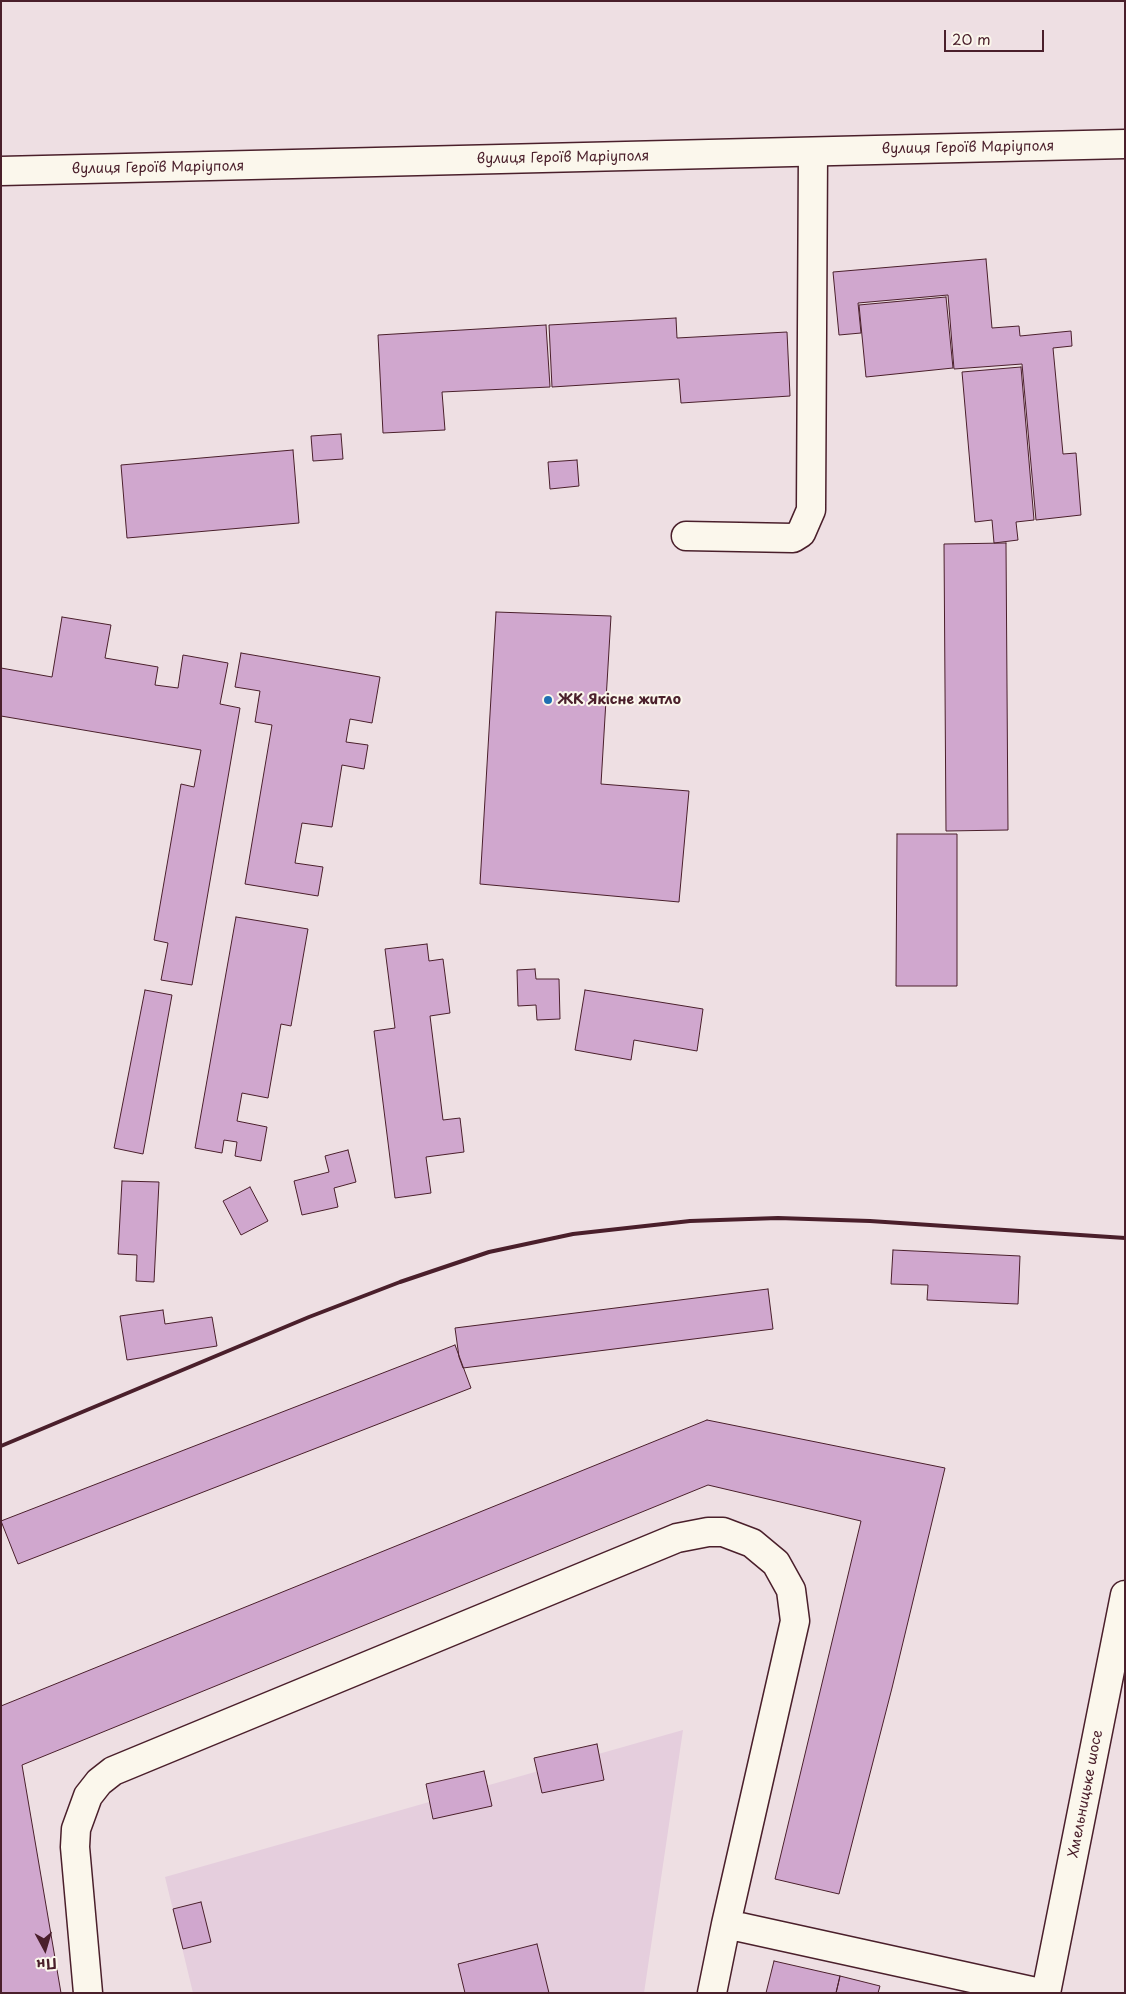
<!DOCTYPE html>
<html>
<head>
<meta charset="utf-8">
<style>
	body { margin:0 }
	#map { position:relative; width:1126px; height:1994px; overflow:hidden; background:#eedfe3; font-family:"Playpen Sans",sans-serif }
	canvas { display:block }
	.frame { position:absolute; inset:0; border:2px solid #4a1f2b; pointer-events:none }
	.north { position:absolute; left:20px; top:1924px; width:50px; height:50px; -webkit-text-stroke:4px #fbf7ec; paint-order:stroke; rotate:174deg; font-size:14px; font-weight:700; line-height:20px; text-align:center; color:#4a1f2b }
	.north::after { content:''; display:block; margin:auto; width:18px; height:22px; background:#4a1f2b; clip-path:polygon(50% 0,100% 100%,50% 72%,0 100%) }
	.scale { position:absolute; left:944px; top:30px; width:100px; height:22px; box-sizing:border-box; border:2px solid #4a1f2b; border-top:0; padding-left:6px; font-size:15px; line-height:18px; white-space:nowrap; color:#4a1f2b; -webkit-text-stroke:4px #fbf7ec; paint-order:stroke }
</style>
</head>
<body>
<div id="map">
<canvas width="1126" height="1994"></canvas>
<div class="frame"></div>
<div class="north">Пн</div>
<div class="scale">20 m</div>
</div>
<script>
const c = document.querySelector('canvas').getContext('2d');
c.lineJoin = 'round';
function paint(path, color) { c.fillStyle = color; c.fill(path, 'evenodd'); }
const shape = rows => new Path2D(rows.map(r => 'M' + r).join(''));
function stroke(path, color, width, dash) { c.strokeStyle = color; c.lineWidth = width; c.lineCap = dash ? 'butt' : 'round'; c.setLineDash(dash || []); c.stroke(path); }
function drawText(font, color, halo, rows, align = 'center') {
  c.font = font + ' "Playpen Sans",sans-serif'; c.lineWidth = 4; c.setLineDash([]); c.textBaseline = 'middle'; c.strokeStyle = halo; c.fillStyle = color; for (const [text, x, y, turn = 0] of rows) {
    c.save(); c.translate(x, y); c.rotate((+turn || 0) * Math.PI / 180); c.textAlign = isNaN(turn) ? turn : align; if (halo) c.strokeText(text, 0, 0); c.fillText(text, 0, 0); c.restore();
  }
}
paint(shape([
	[683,1730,644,1993,193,1993,165,1877]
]), '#e5cedd');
const building = shape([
	[986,259,992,328,1019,326,1020,336,1071,331,1072,346,1053,348,1063,454,1076,453,1081,515,1036,520,1022,364,954,369,948,295,858,303,861,333,839,335,833,272,986,259],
	[946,297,953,368,866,377,859,305,946,297],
	[676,318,677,338,787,332,790,396,681,403,679,379,552,387,549,325,676,318],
	[546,325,550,387,442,392,445,430,383,433,378,335,546,325],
	[1021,367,1034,520,1016,522,1018,540,994,543,992,520,975,522,962,372,1021,367],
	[341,434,343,459,313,461,311,436,341,434],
	[293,450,299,523,127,538,121,465,293,450],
	[577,460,579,486,550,489,548,462,577,460],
	[1006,543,1008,830,946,831,944,544,1006,543],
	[496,612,611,616,601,784,689,791,679,902,480,884,496,612],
	[62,617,111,625,105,658,158,667,155,685,178,688,183,655,228,663,220,704,240,708,192,985,161,980,168,943,154,940,181,784,194,787,201,750,1,716,1,668,52,677,62,617],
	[241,653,380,677,372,723,350,719,346,742,368,745,364,769,342,765,332,827,302,823,295,863,323,867,318,896,245,884,272,725,255,722,260,691,235,687,241,653],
	[897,834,957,834,957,986,896,986,897,834],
	[236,917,308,929,291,1026,281,1024,268,1098,242,1093,237,1121,267,1127,261,1161,235,1156,237,1142,224,1140,222,1153,195,1148,236,917],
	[427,944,429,961,443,959,450,1013,430,1016,443,1120,460,1118,464,1152,426,1157,431,1193,395,1198,374,1031,395,1028,385,949,427,944],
	[535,969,536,979,559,979,560,1019,537,1020,536,1005,518,1006,517,970,535,969],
	[145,990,172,995,143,1154,114,1148,145,990],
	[585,990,703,1009,697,1051,634,1040,631,1060,575,1050,585,990],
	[348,1150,356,1182,334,1188,338,1207,302,1215,294,1181,329,1172,325,1156,348,1150],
	[122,1181,159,1182,154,1282,136,1281,137,1255,118,1254,122,1181],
	[250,1187,268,1221,241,1235,223,1201,250,1187],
	[893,1250,1020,1256,1018,1304,927,1300,928,1285,891,1284,893,1250],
	[768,1289,773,1329,463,1368,459,1357,455,1328,768,1289],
	[163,1310,165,1324,212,1317,217,1346,127,1360,120,1316,163,1310],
	[455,1345,471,1388,18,1564,1,1521,455,1345],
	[707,1420,945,1468,892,1688,839,1894,775,1879,861,1521,708,1485,22,1765,61,1993,1,1993,1,1706,707,1420],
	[597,1744,604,1780,542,1793,534,1758,597,1744],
	[484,1771,492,1806,433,1819,426,1784,484,1771],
	[201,1902,211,1942,183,1949,173,1909,201,1902],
	[537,1944,549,1993,465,1993,458,1964,537,1944],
	[774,1961,840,1976,836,1993,766,1993,774,1961],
	[840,1976,880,1986,878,1993,836,1993,840,1976]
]);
paint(building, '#d0a7ce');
stroke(building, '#4a1f2b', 1);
const minor = shape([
	[686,536,793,538,801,533,811,510,813,152],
	[88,1993,75,1847,76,1829,88,1796,99,1782,113,1771,677,1538,708,1532,723,1532,752,1543,776,1563,791,1590,795,1621,726,1924,1040,1993],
	[712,1993,726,1924],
	[1046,1993,1125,1595]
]);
const major = shape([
	[1,171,1125,144]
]);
stroke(minor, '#4a1f2b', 31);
stroke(major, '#4a1f2b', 31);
stroke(minor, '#fbf7ec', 28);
stroke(major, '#fbf7ec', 28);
stroke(shape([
	[1,1446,309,1317,400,1282,489,1252,573,1234,690,1221,778,1218,870,1221,1125,1238]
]), '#4a1f2b', 4);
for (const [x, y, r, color] of [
	[548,700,5,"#1f6fb2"]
]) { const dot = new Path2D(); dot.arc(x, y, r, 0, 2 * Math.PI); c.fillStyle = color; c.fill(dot); stroke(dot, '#fbf7ec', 2); }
drawText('14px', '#4a1f2b', '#fbf7ec', [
	["вулиця Героїв Маріуполя",968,148,-1],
	["вулиця Героїв Маріуполя",563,158,-1],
	["вулиця Героїв Маріуполя",158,168,-1],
	["Хмельницьке шосе",1086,1794,-79]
]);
drawText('bold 14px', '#4a1f2b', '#fbf7ec', [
	["ЖК Якісне житло",558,700]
], 'left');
</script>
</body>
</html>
